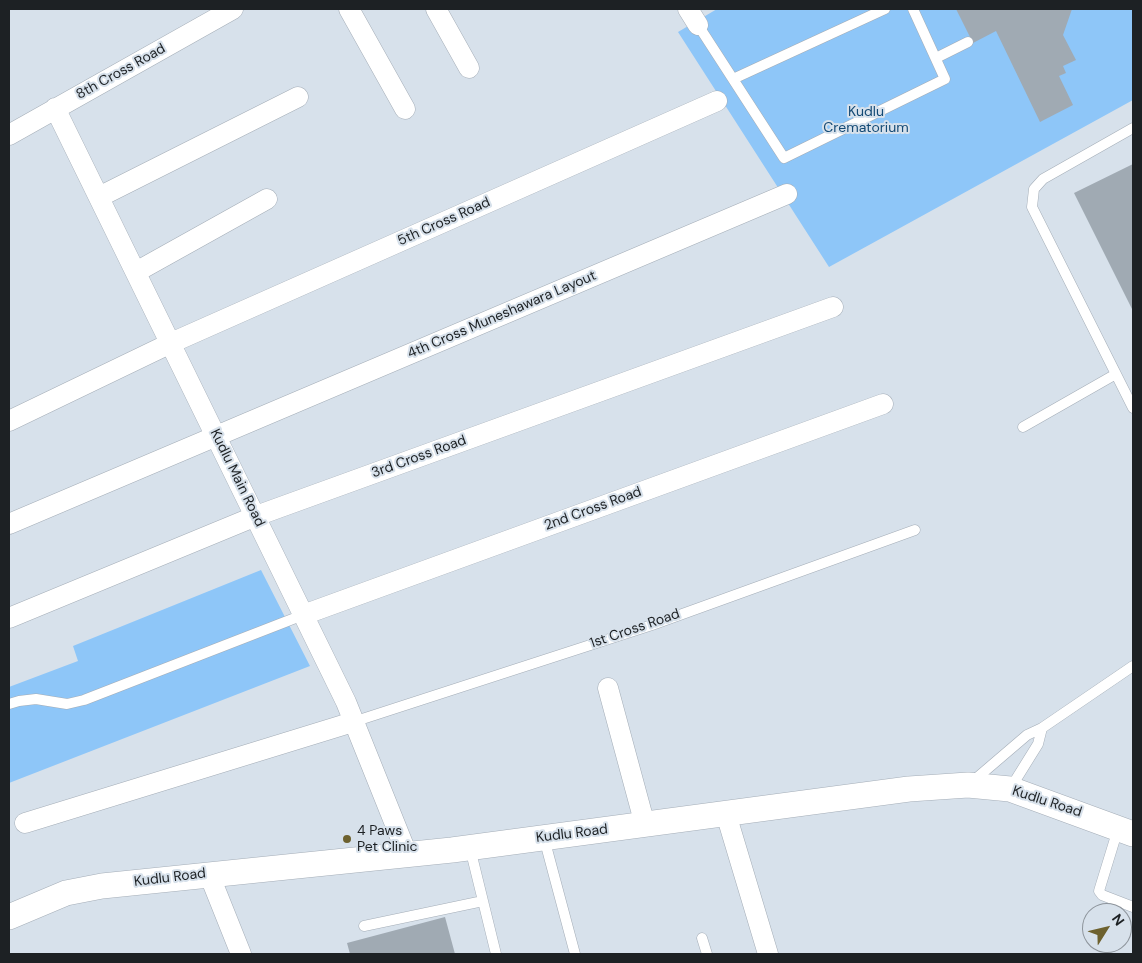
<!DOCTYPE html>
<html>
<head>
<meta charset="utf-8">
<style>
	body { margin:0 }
	#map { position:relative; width:1142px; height:963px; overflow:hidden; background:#d7e1eb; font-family:"DM Sans",sans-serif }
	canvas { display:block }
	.frame { position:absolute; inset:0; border:10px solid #1d2124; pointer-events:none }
	.north { position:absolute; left:1082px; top:903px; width:50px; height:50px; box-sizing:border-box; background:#d7e1eb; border:1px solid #8d949b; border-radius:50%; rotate:54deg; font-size:14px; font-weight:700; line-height:20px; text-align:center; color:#1d2124 }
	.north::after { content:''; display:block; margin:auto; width:18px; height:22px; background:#6d612e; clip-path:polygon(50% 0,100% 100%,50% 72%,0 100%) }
</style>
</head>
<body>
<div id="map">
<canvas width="1142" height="963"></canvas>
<div class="frame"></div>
<div class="north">N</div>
</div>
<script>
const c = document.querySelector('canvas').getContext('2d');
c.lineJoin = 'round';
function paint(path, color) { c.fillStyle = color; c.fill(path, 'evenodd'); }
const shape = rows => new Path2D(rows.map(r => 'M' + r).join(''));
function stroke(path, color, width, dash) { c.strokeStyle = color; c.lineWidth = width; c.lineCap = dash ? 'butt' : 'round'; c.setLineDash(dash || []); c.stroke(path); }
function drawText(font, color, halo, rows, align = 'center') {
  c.font = font + ' "DM Sans",sans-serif'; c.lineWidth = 4; c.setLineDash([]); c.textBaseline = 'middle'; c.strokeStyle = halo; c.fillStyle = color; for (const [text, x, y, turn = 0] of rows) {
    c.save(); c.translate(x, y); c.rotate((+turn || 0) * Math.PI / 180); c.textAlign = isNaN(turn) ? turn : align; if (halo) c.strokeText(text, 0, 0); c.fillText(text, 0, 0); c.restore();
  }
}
paint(shape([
	[717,9,1133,9,1133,100,829,267,678,32],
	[261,570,310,666,9,783,9,687,78,661,73,646]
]), '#8ec6f8');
paint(shape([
	[956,9,1072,9,1063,35,1076,60,1063,66,1066,73,1059,76,1073,105,1040,122,996,31,973,43],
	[1133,164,1133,311,1074,193],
	[445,917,455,954,350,954,347,943]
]), '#a0aab3');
const service = shape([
	[698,25,784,158,945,79,913,9],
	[936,58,968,42],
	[733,79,885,9],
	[1133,128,1043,179,1034,189,1032,207,1133,408],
	[1023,427,1116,374],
	[9,704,19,701,36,699,67,704,84,700,303,615],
	[353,722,652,625,915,530],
	[972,782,1027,735,1042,728,1133,666],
	[1010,789,1038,744,1042,728],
	[1118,829,1099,891,1102,895,1133,907],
	[544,838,575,954],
	[470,848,496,954],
	[364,926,483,901],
	[702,938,707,954]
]);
const minor = shape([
	[349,9,405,109],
	[436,9,469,68],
	[688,9,698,25],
	[55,108,346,702,407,854],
	[9,135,233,9],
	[99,197,298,97],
	[136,272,267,199],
	[9,421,171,343,717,101],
	[9,524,787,194],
	[303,615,883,404],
	[9,618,256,516,833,307],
	[608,688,645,825],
	[726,814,768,954],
	[25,823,353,722],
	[209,874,241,954]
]);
const tertiary = shape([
	[9,917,66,893,102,886,452,850,909,789,968,785,1010,789,1133,834]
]);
stroke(service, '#a4adb7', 11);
stroke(minor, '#a4adb7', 21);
stroke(tertiary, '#a4adb7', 26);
stroke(service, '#fff', 10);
stroke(minor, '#fff', 20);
stroke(tertiary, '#fff', 25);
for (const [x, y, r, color] of [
	[347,839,5,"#6d612e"]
]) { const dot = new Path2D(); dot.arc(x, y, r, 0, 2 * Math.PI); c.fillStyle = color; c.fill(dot); stroke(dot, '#d7e1eb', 2); }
drawText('14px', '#1d2124', '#d7e1eb', [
	["8th Cross Road",121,72,-29],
	["5th Cross Road",444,222,-24],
	["4th Cross Muneshawara Layout",502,315,-23],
	["3rd Cross Road",419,457,-20],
	["Kudlu Main Road",237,478,64],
	["2nd Cross Road",593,509,-20],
	["1st Cross Road",635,629,-19],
	["Kudlu Road",1047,802,18],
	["Kudlu Road",572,834,-7],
	["Kudlu Road",170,878,-7]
]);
drawText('14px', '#144a75', '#d7e1eb', [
	["Kudlu",866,112],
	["Crematorium",866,128]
]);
drawText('14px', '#1d2124', '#d7e1eb', [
	["4 Paws",357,831],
	["Pet Clinic",357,847]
], 'left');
</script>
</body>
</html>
